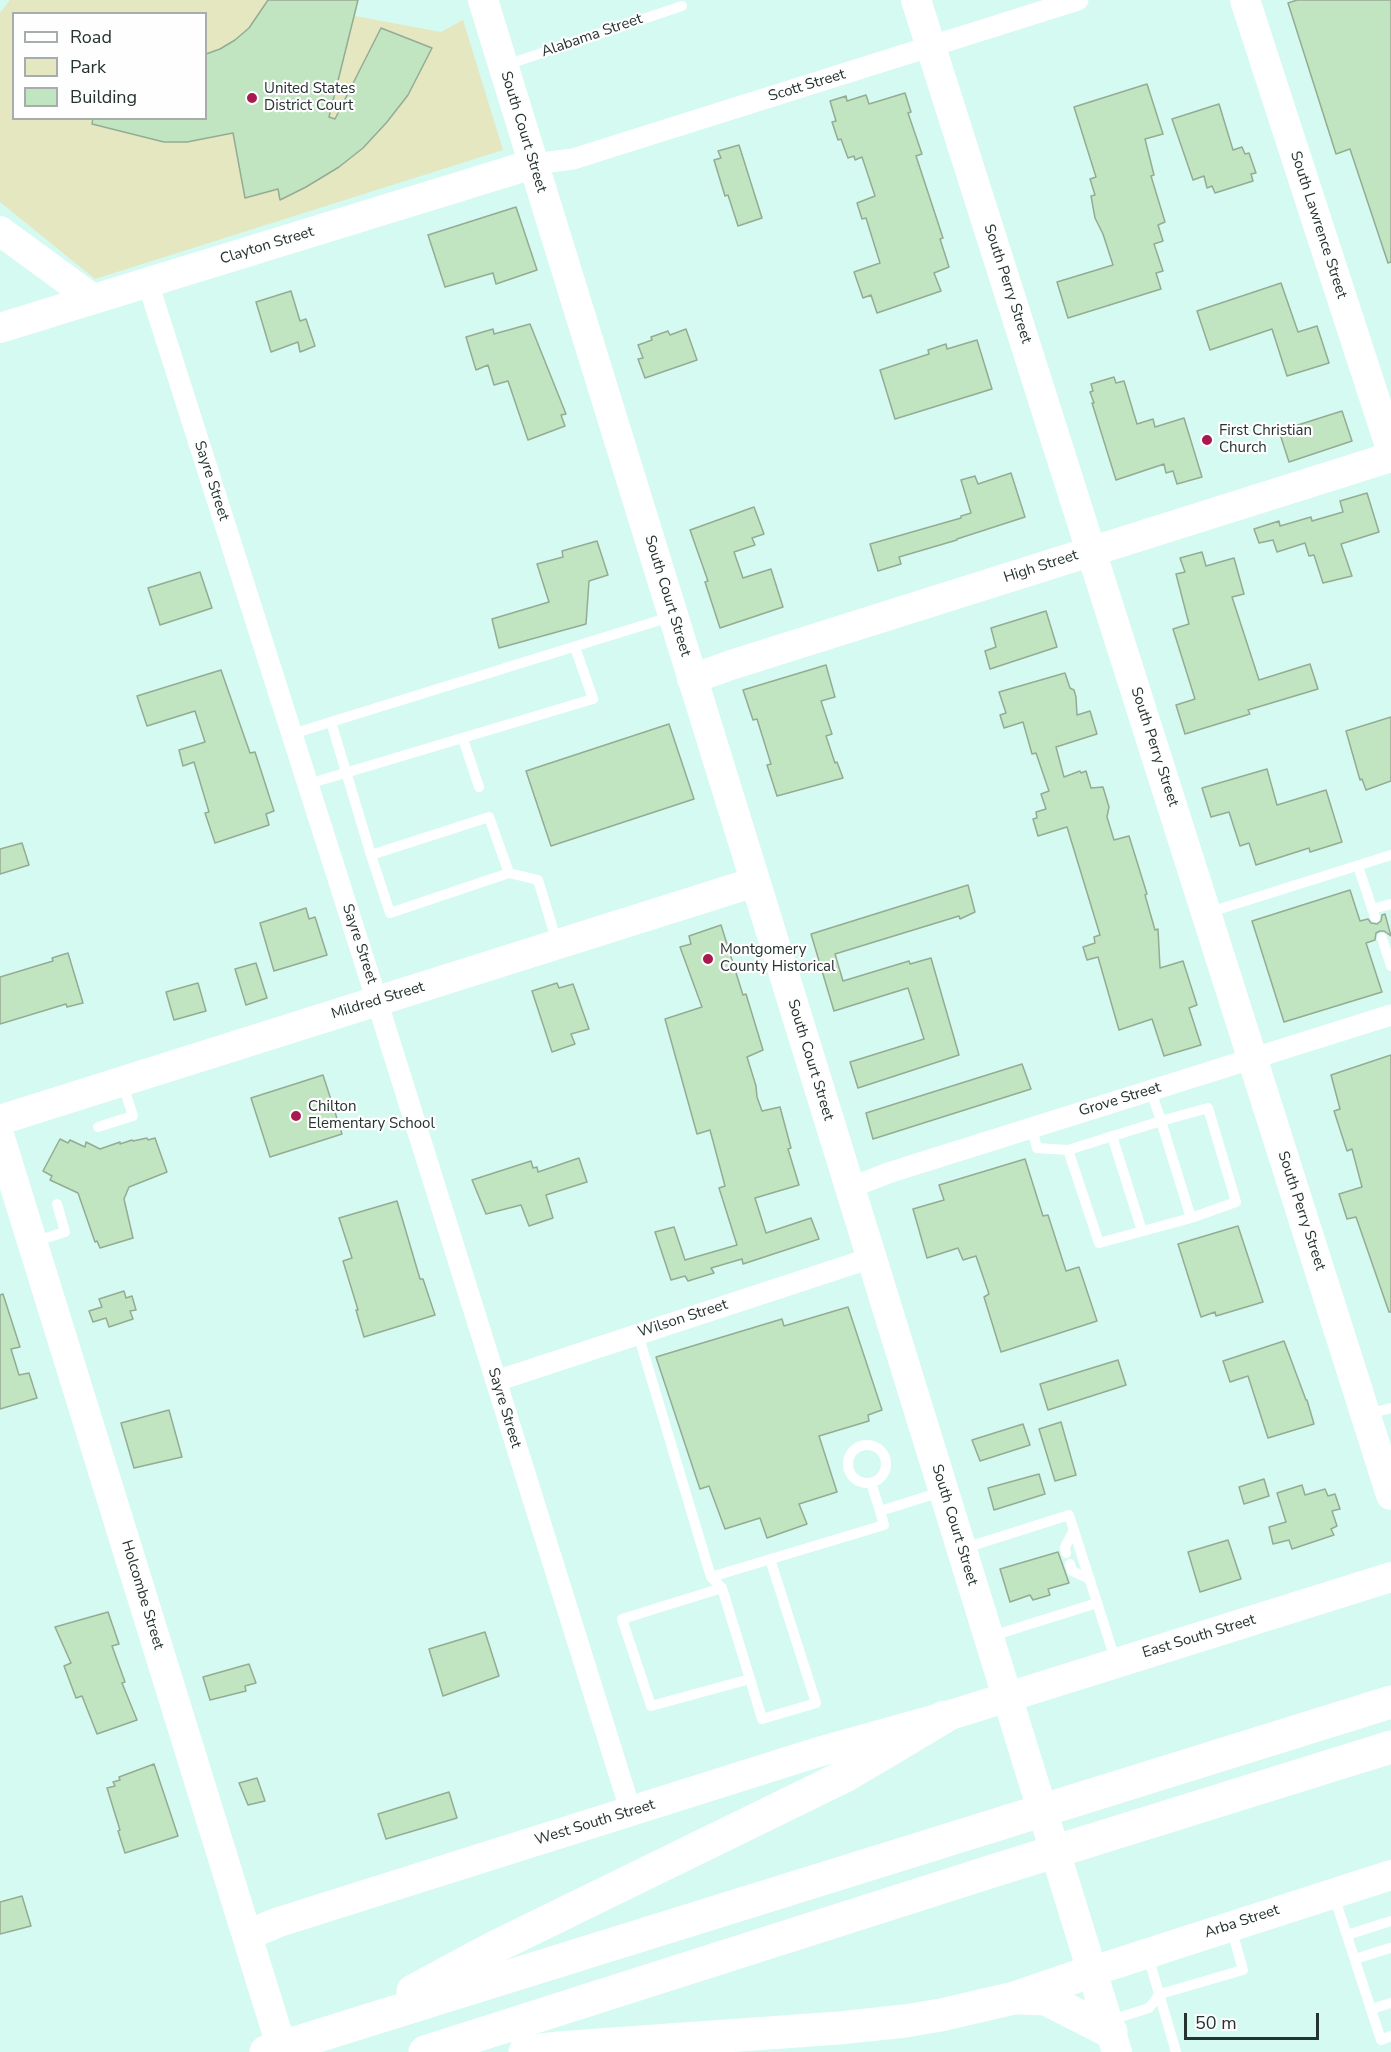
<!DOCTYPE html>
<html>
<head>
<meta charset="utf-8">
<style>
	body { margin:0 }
	#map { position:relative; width:1391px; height:2052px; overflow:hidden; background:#d5faf1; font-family:"Nunito Sans",sans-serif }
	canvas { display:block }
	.legend { position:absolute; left:12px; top:12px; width:195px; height:108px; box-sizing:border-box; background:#fefefe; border:2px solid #a7adac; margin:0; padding:8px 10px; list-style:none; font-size:18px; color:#253330 }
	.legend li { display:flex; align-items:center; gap:12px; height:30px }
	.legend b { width:30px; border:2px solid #a7adac }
	.scale { position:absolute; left:1184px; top:2013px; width:135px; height:27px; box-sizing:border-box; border:3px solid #253330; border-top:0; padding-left:8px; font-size:18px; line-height:21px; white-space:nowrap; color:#253330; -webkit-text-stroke:4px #fefefe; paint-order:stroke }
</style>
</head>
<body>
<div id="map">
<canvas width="1391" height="2052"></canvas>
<ul class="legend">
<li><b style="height:8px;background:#fff"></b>Road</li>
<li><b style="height:16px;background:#e5e7c1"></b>Park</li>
<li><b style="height:16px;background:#c0e5c0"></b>Building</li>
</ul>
<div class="scale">50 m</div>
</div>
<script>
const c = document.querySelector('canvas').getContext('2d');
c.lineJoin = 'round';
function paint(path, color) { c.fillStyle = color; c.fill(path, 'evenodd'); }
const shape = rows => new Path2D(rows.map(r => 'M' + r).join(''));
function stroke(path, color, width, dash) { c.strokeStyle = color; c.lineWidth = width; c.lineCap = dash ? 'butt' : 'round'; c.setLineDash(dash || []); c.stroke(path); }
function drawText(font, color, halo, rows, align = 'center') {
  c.font = font + ' "Nunito Sans",sans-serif'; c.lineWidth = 4.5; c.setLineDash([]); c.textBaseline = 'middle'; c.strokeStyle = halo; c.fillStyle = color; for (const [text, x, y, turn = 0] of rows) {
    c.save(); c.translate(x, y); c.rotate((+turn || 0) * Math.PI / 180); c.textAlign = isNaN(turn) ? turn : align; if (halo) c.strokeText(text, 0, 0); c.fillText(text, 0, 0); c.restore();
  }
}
paint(shape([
	[10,0,358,0,355,16,441,32,463,20,503,150,95,279,0,202,0,13],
	[14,14,206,14,206,118,14,118]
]), '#e5e7c1');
const building = shape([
	[268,0,358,0,329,117,335,119,381,28,432,48,408,95,387,122,363,148,339,167,306,187,280,200,278,189,245,198,233,133,187,142,164,142,92,124,93,118,206,118,206,54,220,49,235,40,249,28,268,0],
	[1297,0,1391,0,1391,262,1388,263,1350,149,1336,154,1288,3,1297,0],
	[1147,84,1163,134,1145,139,1154,175,1151,176,1165,222,1158,225,1163,241,1154,244,1163,271,1156,273,1161,289,1068,318,1057,282,1113,265,1103,234,1095,218,1091,196,1095,195,1090,179,1096,177,1074,107,1147,84],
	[905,93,911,112,908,113,922,154,916,156,943,238,940,239,949,267,934,273,941,291,877,313,871,295,863,298,854,272,880,263,866,218,862,219,857,203,875,196,862,157,855,160,854,156,848,158,841,139,838,140,832,122,836,121,830,101,846,96,847,101,866,95,869,104,905,93],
	[1219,104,1233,150,1242,147,1245,154,1249,153,1256,173,1251,174,1253,181,1215,193,1212,186,1207,188,1204,176,1193,180,1172,119,1219,104],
	[739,145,762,218,738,226,728,195,725,196,714,160,721,158,718,151,739,145],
	[516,207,537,270,496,284,493,273,445,287,428,235,516,207],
	[1281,283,1298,332,1317,326,1329,363,1287,376,1272,329,1210,350,1197,311,1281,283],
	[291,291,300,321,306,319,315,346,300,352,298,342,271,352,256,302,291,291],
	[530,324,566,414,561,415,565,426,528,440,508,381,494,385,488,365,476,370,466,337,493,329,494,334,530,324],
	[686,329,697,360,645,378,638,359,643,358,638,345,652,340,651,337,668,331,670,335,686,329],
	[977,340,992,389,895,419,880,370,929,354,928,350,946,344,947,349,977,340],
	[1114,377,1116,383,1124,381,1137,424,1153,419,1155,427,1184,418,1202,477,1177,484,1173,471,1166,473,1164,464,1116,480,1092,403,1094,403,1090,392,1093,391,1091,384,1114,377],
	[1342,411,1352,441,1289,462,1279,431,1342,411],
	[1011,473,1025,517,957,539,957,540,899,557,901,564,878,571,870,544,961,518,961,516,971,513,961,480,975,476,978,484,1011,473],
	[1367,493,1379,532,1341,544,1352,576,1323,583,1314,555,1309,556,1305,543,1277,552,1273,540,1259,543,1254,529,1279,521,1280,526,1311,517,1312,521,1343,512,1340,501,1367,493],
	[754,507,764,534,752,538,755,545,734,552,743,578,771,569,783,607,720,628,705,582,708,581,690,530,754,507],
	[597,541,608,575,589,581,586,624,499,648,492,619,549,602,537,564,563,557,562,551,597,541],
	[1202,552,1206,566,1234,558,1244,594,1232,597,1259,680,1310,664,1318,689,1248,710,1250,714,1185,734,1176,705,1195,699,1173,629,1189,624,1176,574,1185,572,1180,558,1202,552],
	[200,572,212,608,160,625,148,588,200,572],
	[1046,611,1057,647,990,669,985,651,996,647,991,628,1046,611],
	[826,665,835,697,821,701,832,734,826,736,835,763,837,762,843,778,777,796,767,765,771,764,757,719,753,720,743,690,826,665],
	[221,670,250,753,255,752,274,811,266,814,269,825,215,843,205,813,209,812,194,762,183,766,179,750,205,742,195,711,147,726,137,696,221,670],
	[1065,673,1070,688,1074,690,1076,697,1077,715,1090,711,1097,734,1056,747,1064,777,1080,771,1081,773,1086,771,1091,788,1103,787,1109,807,1107,817,1114,840,1129,836,1147,894,1145,895,1155,930,1158,929,1160,968,1183,961,1197,1005,1189,1008,1201,1045,1164,1056,1152,1019,1119,1030,1098,957,1087,960,1083,947,1095,943,1094,937,1100,935,1067,827,1038,836,1033,819,1037,818,1036,812,1046,809,1041,794,1049,791,1036,753,1032,754,1023,722,1004,728,1000,715,1006,713,999,692,1065,673],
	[1391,717,1391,781,1366,790,1362,779,1360,780,1346,731,1391,717],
	[669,724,694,799,551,846,526,771,669,724],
	[1267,769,1277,805,1326,790,1342,842,1310,852,1309,848,1256,865,1249,843,1240,846,1229,812,1211,817,1202,788,1267,769],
	[22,843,29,865,0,874,0,849,22,843],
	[968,885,975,912,960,919,959,916,835,954,843,981,909,961,910,964,931,958,959,1055,858,1088,850,1062,924,1039,908,988,834,1011,811,934,968,885],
	[1350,890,1360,921,1368,919,1371,923,1377,924,1381,921,1382,915,1385,914,1391,936,1384,931,1380,931,1376,933,1375,940,1366,943,1382,992,1284,1022,1252,921,1350,890],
	[306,908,309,919,315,917,327,955,274,971,260,923,306,908],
	[721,925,743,995,746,994,763,1050,747,1057,756,1086,757,1097,762,1111,780,1107,791,1148,788,1149,799,1185,755,1198,766,1233,811,1218,819,1239,743,1264,742,1259,711,1268,714,1273,688,1281,685,1276,671,1280,655,1232,674,1227,685,1260,737,1245,719,1188,725,1186,710,1130,697,1134,665,1019,702,1007,680,947,691,944,689,936,721,925],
	[68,953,83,1003,67,1007,66,1004,0,1024,0,977,53,961,52,958,68,953],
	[256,963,267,998,246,1005,235,969,256,963],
	[198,983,206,1011,174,1020,166,992,198,983],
	[557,983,559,988,573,984,589,1029,571,1034,575,1044,552,1052,532,991,557,983],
	[1391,1055,1391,1312,1389,1312,1356,1217,1347,1219,1339,1194,1362,1187,1352,1149,1347,1151,1334,1111,1340,1109,1331,1075,1391,1055],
	[1022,1064,1031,1089,873,1139,866,1113,1022,1064],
	[323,1075,342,1134,270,1157,251,1098,323,1075],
	[147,1138,148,1140,155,1138,167,1172,129,1187,124,1199,133,1238,100,1248,97,1241,95,1242,78,1193,50,1180,52,1176,43,1171,60,1139,68,1143,70,1140,85,1147,86,1142,100,1149,120,1142,120,1144,132,1140,133,1141,147,1138],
	[579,1158,587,1182,546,1195,553,1218,529,1226,521,1205,486,1214,472,1180,531,1161,533,1168,537,1167,538,1172,579,1158],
	[1025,1159,1043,1216,1048,1215,1066,1271,1079,1267,1097,1321,1001,1352,984,1297,989,1294,976,1256,963,1260,958,1248,927,1258,913,1209,944,1200,939,1185,1025,1159],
	[397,1201,420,1279,423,1279,435,1315,364,1337,356,1310,358,1310,355,1300,343,1261,352,1258,339,1218,397,1201],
	[1238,1226,1263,1302,1216,1316,1215,1312,1201,1317,1178,1244,1238,1226],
	[124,1291,126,1298,132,1296,136,1310,130,1311,133,1319,109,1327,106,1318,93,1322,89,1311,102,1307,99,1299,124,1291],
	[3,1294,20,1347,11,1349,19,1375,29,1373,37,1398,0,1409,0,1295,3,1294],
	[848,1307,882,1410,868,1415,869,1421,819,1436,837,1492,799,1504,807,1524,767,1538,760,1518,725,1529,709,1486,700,1489,656,1357,782,1319,784,1326,848,1307],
	[1284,1341,1306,1400,1307,1400,1314,1424,1268,1438,1248,1376,1230,1382,1223,1361,1284,1341],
	[1118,1360,1126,1385,1048,1410,1040,1384,1118,1360],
	[169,1410,182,1457,134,1468,121,1423,169,1410],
	[1061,1422,1076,1475,1055,1481,1039,1429,1061,1422],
	[1023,1424,1030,1445,980,1461,972,1440,1023,1424],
	[1039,1474,1045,1494,994,1510,988,1488,1039,1474],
	[1264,1479,1269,1496,1244,1504,1239,1487,1264,1479],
	[1302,1485,1305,1495,1325,1489,1328,1496,1335,1494,1340,1509,1332,1511,1337,1526,1331,1529,1334,1535,1292,1549,1289,1540,1273,1544,1269,1527,1286,1522,1277,1493,1302,1485],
	[1228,1540,1241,1579,1200,1592,1188,1552,1228,1540],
	[1058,1552,1069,1583,1048,1589,1050,1595,1033,1600,1030,1595,1010,1602,1000,1569,1058,1552],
	[108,1612,119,1644,112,1646,125,1682,122,1683,137,1720,97,1734,82,1696,76,1698,64,1666,71,1663,55,1627,108,1612],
	[485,1632,499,1676,443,1696,429,1649,485,1632],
	[249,1664,256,1683,245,1686,246,1691,210,1700,203,1677,249,1664],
	[154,1764,178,1836,125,1853,118,1831,120,1830,107,1788,115,1786,113,1782,120,1780,119,1777,154,1764],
	[257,1778,265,1801,248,1805,239,1783,257,1778],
	[449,1792,457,1818,386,1839,378,1814,449,1792],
	[22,1896,31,1926,0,1934,0,1902,22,1896]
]);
paint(building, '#c0e5c0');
stroke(building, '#95ab94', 1.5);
stroke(shape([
	[506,65,682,6],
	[331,722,371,855],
	[292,734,670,617],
	[463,739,479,787],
	[308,784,593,699,575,647],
	[1358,866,1375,917],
	[509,873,489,817,371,855,390,913,509,873,538,880,557,942],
	[1372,909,1391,904],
	[1207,913,1391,855],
	[1382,938,1391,966],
	[1151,1091,1161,1121,1191,1218,1236,1202,1208,1108,1161,1121,1068,1150,1099,1243,1191,1218],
	[98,1127,133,1116,123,1085],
	[1032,1128,1037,1148,1068,1150],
	[1112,1136,1142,1231],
	[33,1242,65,1232,57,1204],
	[638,1334,711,1577,884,1525,880,1511,941,1492],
	[1368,1414,1391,1408],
	'848 1464a19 19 0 1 1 38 0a19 19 0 1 1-38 0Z',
	[871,1483,880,1511],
	[965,1548,1069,1515,1116,1662],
	[1066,1553,1065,1547,1074,1530],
	[1070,1564,1072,1571,1090,1579],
	[711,1577,722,1588,622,1619,651,1706,750,1679,762,1719,816,1703,770,1559],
	[722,1588,750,1679],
	[992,1636,1097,1603],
	[1334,1896,1381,2040,1391,2036],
	[1347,1935,1391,1921],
	[1148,1956,1176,2052],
	[1355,1959,1390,1948],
	[1371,2009,1391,2003],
	[1108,2021,1149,2008,1160,1994,1243,1970,1231,1927]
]), '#fff', 10);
stroke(shape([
	[533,164,573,159,1078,0],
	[148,283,377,1001,631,1812],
	[850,1188,888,1173,1391,1015],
	[496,1381,871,1258]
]), '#fff', 21);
stroke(shape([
	[483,0,1117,2052],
	[916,0,1391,1495],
	[1245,0,1391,449],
	[0,231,93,299],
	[0,328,533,164],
	[692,679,731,665,1391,457],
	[0,1120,755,882],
	[0,1138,283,2052],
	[247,1935,279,1922,815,1753,944,1717,1391,1577],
	[1093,1971,1391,1875]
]), '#fff', 30);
stroke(shape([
	[413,1991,493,1948,845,1776,944,1717],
	[1018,1998,1046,1999,1111,2032],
	[266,2052,1391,1702],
	[425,2052,999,1869,1391,1747],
	[525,2052,557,2048,839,2028,905,2021,941,2015,1014,1998,1093,1971]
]), '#fff', 33);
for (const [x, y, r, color] of [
	[252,98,6,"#aa1850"],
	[1207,440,6,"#aa1850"],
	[708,959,6,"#aa1850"],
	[296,1116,6,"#aa1850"]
]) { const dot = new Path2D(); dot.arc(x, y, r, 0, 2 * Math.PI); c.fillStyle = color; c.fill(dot); stroke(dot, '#fefefe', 2); }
drawText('15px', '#253330', '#fefefe', [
	["Alabama Street",592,36,-19],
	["Scott Street",807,86,-17],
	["South Court Street",523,132,73],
	["South Lawrence Street",1318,225,72],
	["Clayton Street",267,246,-17],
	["South Perry Street",1007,284,72],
	["Sayre Street",211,481,72],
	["High Street",1041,567,-18],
	["South Court Street",667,596,73],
	["South Perry Street",1154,747,72],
	["Sayre Street",359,944,72],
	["Mildred Street",378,1001,-17],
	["South Court Street",810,1060,73],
	["Grove Street",1120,1100,-17],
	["South Perry Street",1301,1211,72],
	["Wilson Street",683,1319,-18],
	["Sayre Street",504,1408,73],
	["South Court Street",954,1525,73],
	["Holcombe Street",142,1595,73],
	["East South Street",1199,1637,-17],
	["West South Street",595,1823,-17],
	["Arba Street",1242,1922,-18]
]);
drawText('15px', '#253330', '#fefefe', [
	["United States",264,89],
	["District Court",264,106],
	["First Christian",1219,431],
	["Church",1219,448],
	["Montgomery",720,950],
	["County Historical",720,967],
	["Chilton",308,1107],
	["Elementary School",308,1124]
], 'left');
</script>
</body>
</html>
